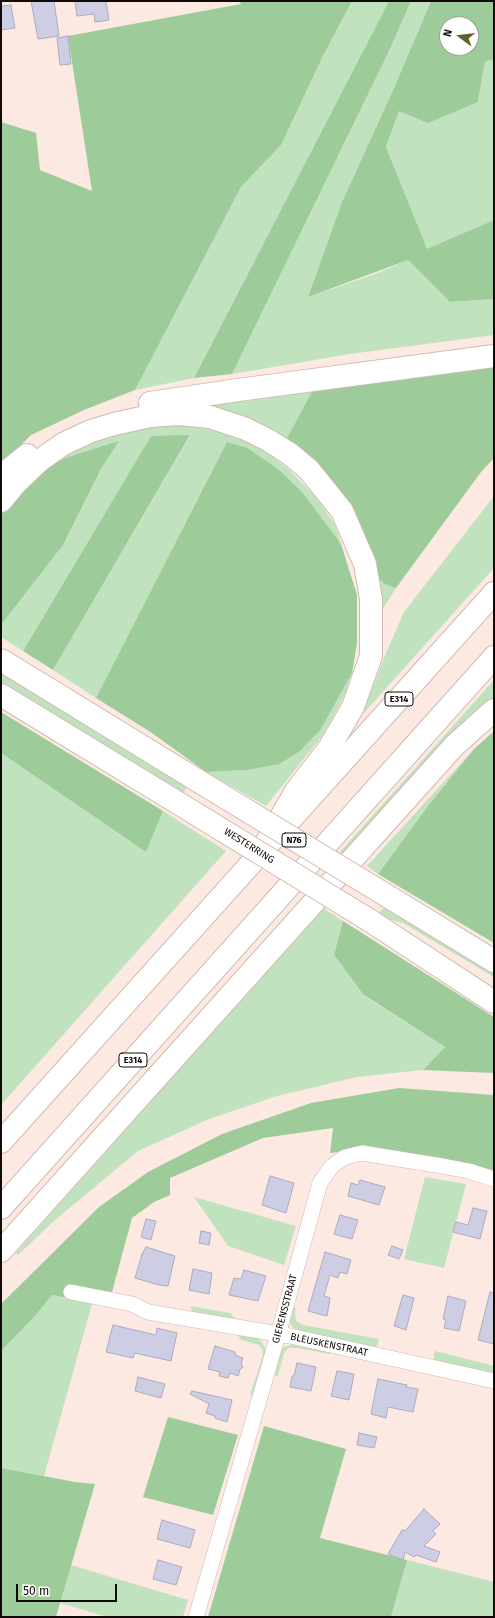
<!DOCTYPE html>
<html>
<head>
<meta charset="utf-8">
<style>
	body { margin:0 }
	#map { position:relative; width:495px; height:1618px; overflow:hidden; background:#fce9e1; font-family:"Fira Sans",sans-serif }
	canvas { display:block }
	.frame { position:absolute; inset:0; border:2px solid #110a07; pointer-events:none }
	.north { position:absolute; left:439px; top:16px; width:40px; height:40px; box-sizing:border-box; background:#fff; border:1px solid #a09d9c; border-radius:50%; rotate:285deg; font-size:11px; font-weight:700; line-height:16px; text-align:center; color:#110a07 }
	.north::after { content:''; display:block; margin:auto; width:14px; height:18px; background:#60602d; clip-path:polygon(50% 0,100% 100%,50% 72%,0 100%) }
	.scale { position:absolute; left:16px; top:1584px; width:101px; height:18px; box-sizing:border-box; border:2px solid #110a07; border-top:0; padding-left:5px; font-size:12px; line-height:14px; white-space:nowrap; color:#110a07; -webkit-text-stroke:3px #fff; paint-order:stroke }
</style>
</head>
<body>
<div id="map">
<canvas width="495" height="1618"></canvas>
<div class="frame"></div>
<div class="north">N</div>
<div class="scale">50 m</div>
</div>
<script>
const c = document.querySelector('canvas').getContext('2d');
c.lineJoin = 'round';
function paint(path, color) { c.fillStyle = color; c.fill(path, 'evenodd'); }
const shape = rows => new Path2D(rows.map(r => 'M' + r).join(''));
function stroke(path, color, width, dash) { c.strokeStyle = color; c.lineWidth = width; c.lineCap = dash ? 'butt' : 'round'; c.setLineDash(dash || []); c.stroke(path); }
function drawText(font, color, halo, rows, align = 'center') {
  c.font = font + ' "Fira Sans",sans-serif'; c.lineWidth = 3; c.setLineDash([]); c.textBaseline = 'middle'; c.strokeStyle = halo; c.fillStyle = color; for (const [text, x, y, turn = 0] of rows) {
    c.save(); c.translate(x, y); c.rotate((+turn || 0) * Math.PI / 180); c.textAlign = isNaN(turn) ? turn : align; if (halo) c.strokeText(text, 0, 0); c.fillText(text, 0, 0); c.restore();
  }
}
paint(shape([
	[352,1,389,1,194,378,135,390,241,187,281,145,323,56],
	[411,1,431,1,394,88,342,202,308,297,378,273,408,260,450,302,494,299,494,335,350,354,232,374,390,49],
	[494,60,494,220,427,250,386,147,399,111,478,102,485,61],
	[314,388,286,440,188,405],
	[180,425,205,428,236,437,264,450,287,468,317,498,335,525,341,544,303,493,227,442,96,698,53,670,190,436,151,436,23,651,1,637,1,625,63,545,102,467,118,442,80,453,48,464,82,443,146,427],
	[494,496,494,568,362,715,384,658,404,612],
	[376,575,384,584,396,588,378,616],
	[1,672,188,785,182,795,1,684],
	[352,673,347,690,338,708,322,736,266,806,206,772,247,770,321,729],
	[494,680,494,703,346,857,340,852],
	[474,749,428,806,378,874,367,866],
	[1,753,146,852,163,811,226,851,1,1105],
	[386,906,494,971,494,977,403,923,379,917,377,914],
	[323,908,343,921,334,955,366,997,445,1047,423,1070,357,1077,277,1096,209,1119,138,1151,55,1220,18,1255,16,1253],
	[425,1177,466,1184,444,1268,404,1259],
	[194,1197,296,1226,284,1265,228,1246],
	[52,1295,92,1304,44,1476,1,1468,1,1351,35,1316],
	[190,1306,230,1313,234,1317,235,1323,194,1315],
	[290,1306,296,1308,295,1312,296,1321,303,1325,379,1339,377,1346,375,1348,294,1329,288,1319],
	[237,1333,256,1337,261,1341,265,1348,266,1355,254,1396,250,1395,263,1355,262,1349,259,1345,239,1339,240,1337,237,1336],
	[294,1344,330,1351,330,1354,297,1348,288,1348,284,1353,278,1376,272,1375,279,1352,284,1347],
	[435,1351,494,1366,492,1374,435,1362,434,1356],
	[407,1560,494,1582,494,1617,391,1617],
	[71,1565,188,1600,183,1617,107,1617,60,1603]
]), '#c1e2bf');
paint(shape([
	[239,1,352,1,323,56,281,145,241,187,135,390,84,410,31,435,1,465,1,122,36,133,40,170,92,191,68,36,241,4],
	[389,1,411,1,390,49,232,374,194,378],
	[431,1,494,1,494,60,485,61,478,102,428,123,399,111,386,147,427,249,494,220,494,299,450,302,408,260,308,297,342,202,394,88],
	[447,24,471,24,471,48,447,48],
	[494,363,494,458,481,472,396,588,384,584,376,575,286,440,314,388],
	[190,435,53,670,23,651,151,436],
	[119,441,102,467,63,545,1,625,1,515,48,464,80,453],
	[227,442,247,448,278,469,303,493,341,544,357,595,357,643,352,673,321,729,299,752,279,764,247,770,206,772,152,733,96,698],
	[1,712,163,811,146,852,1,753],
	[494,731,494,943,378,874,428,806,474,749],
	[343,921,494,1017,494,1073,423,1070,445,1047,364,995,334,955],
	[399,1088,494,1095,494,1173,369,1148,330,1153,333,1128,263,1138,170,1178,170,1195,154,1202,132,1218,112,1292,71,1287,67,1298,52,1295,35,1316,1,1351,1,1304,99,1207,148,1172,222,1134,311,1103],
	[168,1417,238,1435,213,1515,143,1497],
	[264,1426,346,1449,320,1538,407,1560,391,1617,208,1617],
	[1,1468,75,1482,95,1484,56,1617,1,1617]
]), '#9dcc9a');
const building = shape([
	[31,1,54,1,59,36,38,39,31,1],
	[75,1,106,1,109,20,95,22,94,14,77,16,75,1],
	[11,5,15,28,1,30,1,6,11,5],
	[68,36,71,64,60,65,57,38,68,36],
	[270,1176,294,1183,286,1213,262,1205,270,1176],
	[360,1180,385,1187,379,1205,348,1196,351,1183,358,1185,360,1180],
	[473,1208,487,1211,480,1239,453,1232,456,1222,468,1225,473,1208],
	[340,1215,358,1220,352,1239,334,1234,340,1215],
	[146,1219,156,1221,151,1240,141,1237,146,1219],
	[201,1231,211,1233,209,1245,199,1243,201,1231],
	[392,1246,403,1250,399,1259,388,1255,392,1246],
	[146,1247,175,1256,168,1286,159,1285,135,1278,142,1254,146,1247],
	[325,1252,351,1260,347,1274,340,1272,338,1278,330,1275,324,1296,330,1298,327,1316,308,1311,325,1252],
	[193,1269,212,1273,209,1294,189,1290,193,1269],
	[244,1270,266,1276,258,1301,229,1295,234,1278,241,1279,244,1270],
	[490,1292,494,1293,494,1344,478,1340,490,1292],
	[403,1295,414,1298,406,1330,394,1326,403,1295],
	[448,1296,466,1301,459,1331,444,1328,446,1320,443,1319,448,1296],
	[113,1325,156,1335,157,1328,177,1333,171,1361,135,1353,133,1358,106,1352,113,1325],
	[215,1346,235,1352,235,1355,243,1358,241,1364,243,1367,240,1369,238,1376,230,1373,228,1378,219,1376,220,1372,208,1369,215,1346],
	[297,1363,316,1367,311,1391,290,1387,292,1376,294,1376,297,1363],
	[337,1371,354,1374,349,1400,331,1396,337,1371],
	[138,1377,165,1384,161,1398,135,1391,138,1377],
	[378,1379,407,1385,406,1387,418,1389,413,1412,388,1407,386,1418,371,1414,378,1379],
	[192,1391,232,1400,227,1422,215,1418,215,1416,206,1413,209,1404,190,1394,192,1391],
	[359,1433,377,1437,374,1448,357,1445,359,1433],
	[424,1509,440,1524,433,1531,436,1534,424,1546,440,1552,436,1562,416,1555,414,1557,405,1552,403,1560,388,1554,402,1530,405,1531,424,1509],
	[162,1520,195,1530,190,1548,157,1539,162,1520],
	[158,1560,182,1567,176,1585,153,1579,158,1560]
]);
paint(building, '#cdcde3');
stroke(building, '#ababc0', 1);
const minor = shape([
	[71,1292,132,1304,148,1312,290,1336,494,1381],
	[196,1617,278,1335,320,1183,331,1167,345,1157,362,1153,442,1166,469,1171,494,1179]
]);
const highway = shape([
	[150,403,238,390,494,356],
	[1,476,27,455],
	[1,501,16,483,39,461,63,444,91,431,114,424,150,416,179,414,210,417,246,429,268,440,290,454,309,470,342,511,365,564,371,599,371,656,353,707,329,748,296,791,261,852],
	[1,660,200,782],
	[1,695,183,806],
	[389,897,494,961],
	[369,920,494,1002],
	[1,1142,494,593],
	[1,1208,494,657],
	[1,1251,454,746,494,710]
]);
stroke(minor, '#d0baaf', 16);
stroke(highway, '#d0baaf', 24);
stroke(minor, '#fff', 15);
stroke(highway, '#fff', 22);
const highwayBridge = shape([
	[200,782,389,897],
	[183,806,369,920]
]);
stroke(highwayBridge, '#d0baaf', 24, []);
stroke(highwayBridge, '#fff', 22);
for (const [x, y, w] of [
	[399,699,28],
	[294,840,24],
	[133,1060,28]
]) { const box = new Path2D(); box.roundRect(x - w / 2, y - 7, w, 14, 3); c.fillStyle = '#fff'; c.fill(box); stroke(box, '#110a07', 1); }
drawText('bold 9px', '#110a07', null, [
	["E314",399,699],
	["N76",294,840],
	["E314",133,1060]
]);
drawText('10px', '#110a07', '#fff', [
	["WESTERRING",249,846,32],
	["GIERENSSTRAAT",285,1309,-75],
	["BLEUSKENSTRAAT",329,1345,12]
]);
</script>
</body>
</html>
